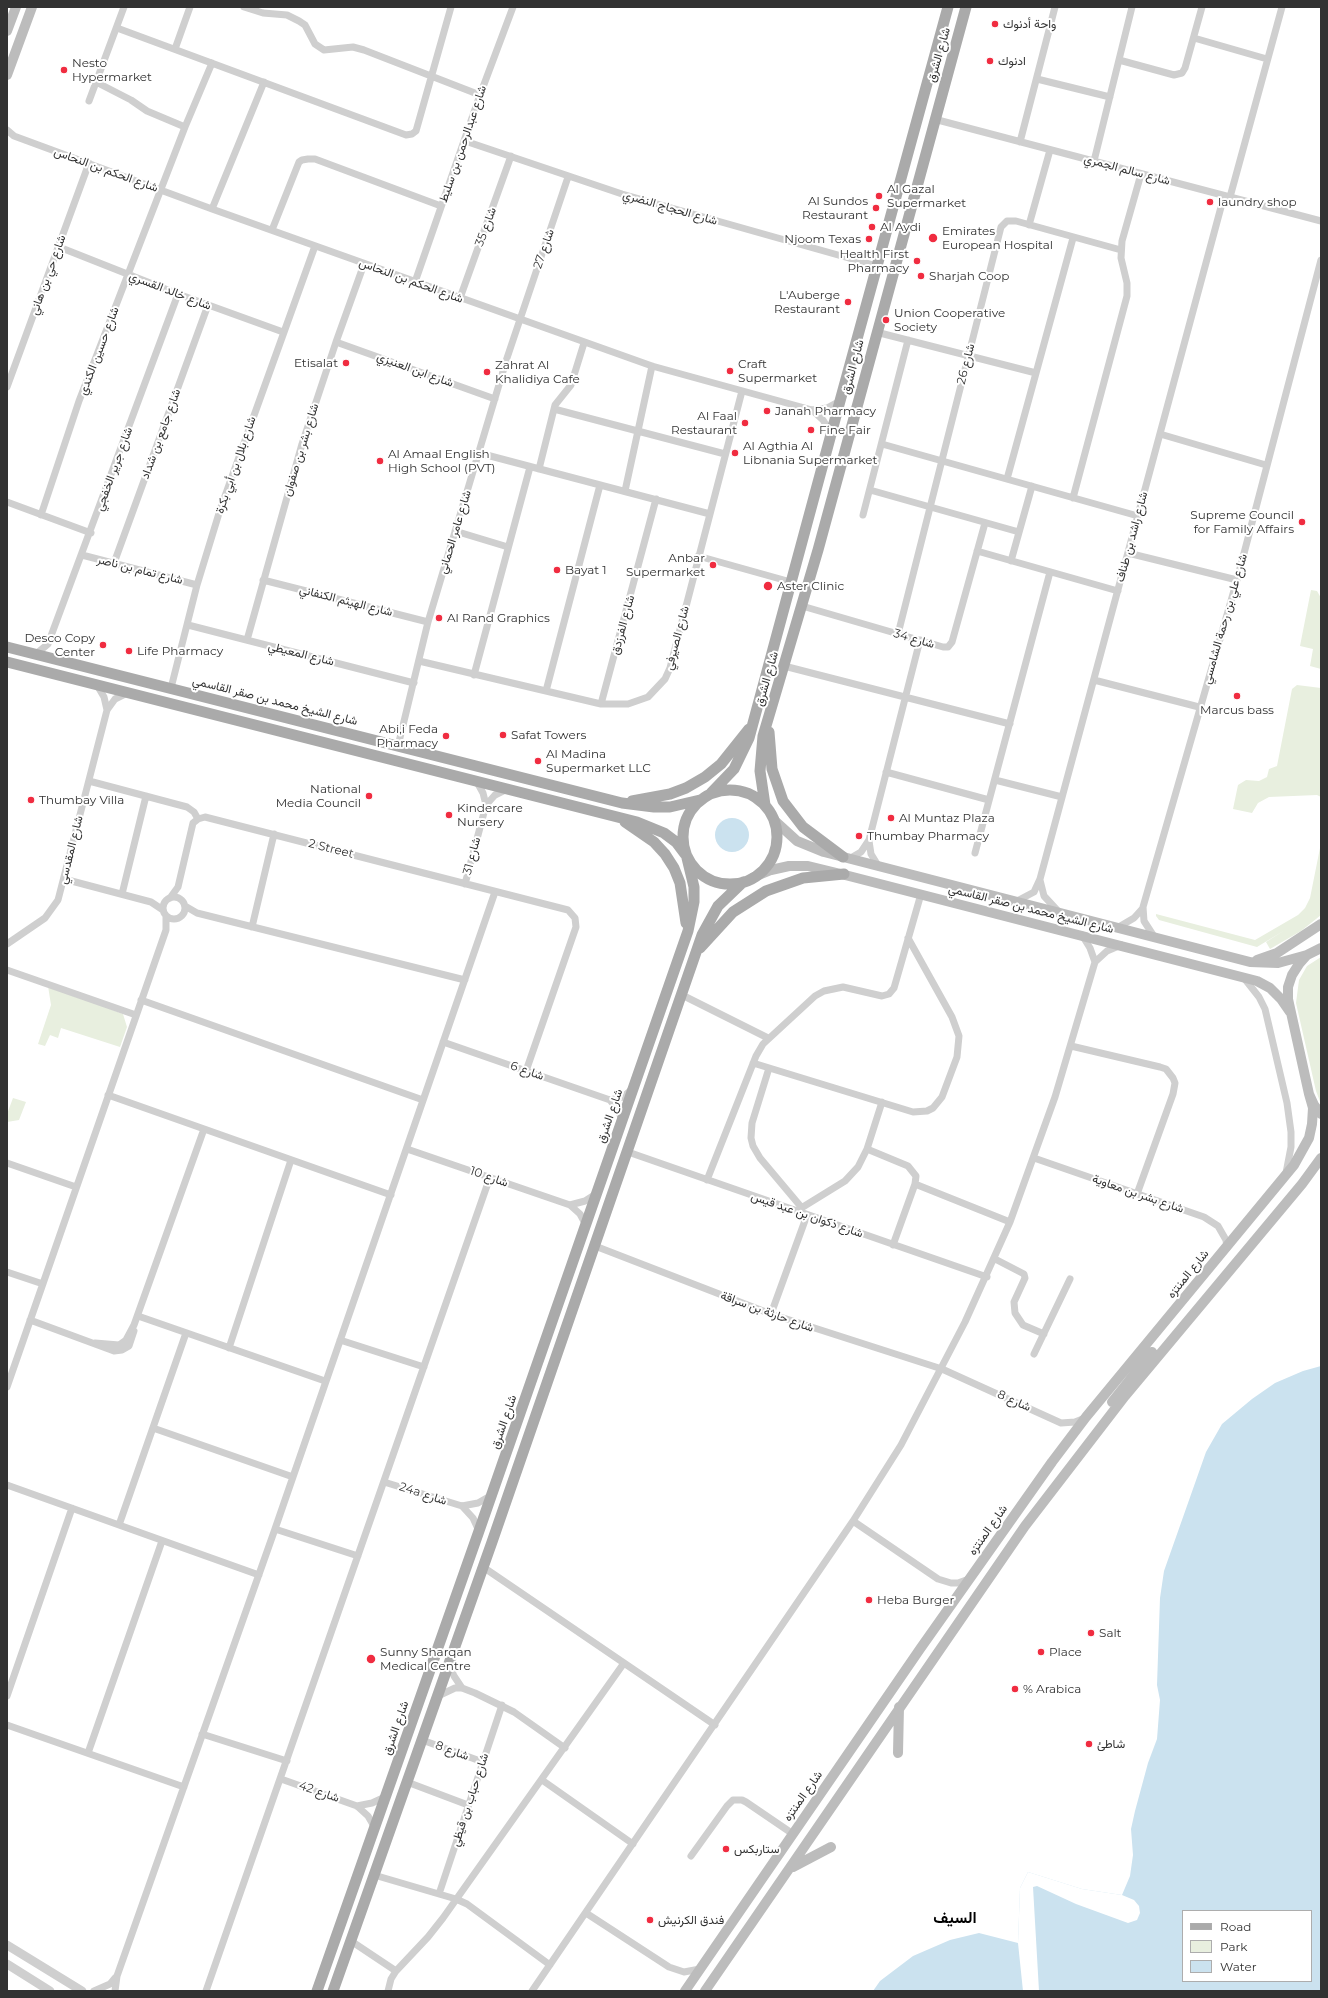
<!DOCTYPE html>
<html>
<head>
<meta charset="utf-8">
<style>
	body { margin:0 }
	#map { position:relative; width:1328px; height:1998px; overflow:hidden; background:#fff; font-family:Montserrat,sans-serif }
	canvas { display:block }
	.frame { position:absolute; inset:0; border:8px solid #323232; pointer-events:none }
	.legend { position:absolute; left:1182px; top:1910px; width:130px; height:72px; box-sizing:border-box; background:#fff; border:1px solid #adadad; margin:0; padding:5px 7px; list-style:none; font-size:12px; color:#323232 }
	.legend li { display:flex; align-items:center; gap:8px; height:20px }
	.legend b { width:20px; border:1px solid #adadad }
</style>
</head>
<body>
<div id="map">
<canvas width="1328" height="1998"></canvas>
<div class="frame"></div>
<ul class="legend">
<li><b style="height:5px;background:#aaa"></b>Road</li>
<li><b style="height:11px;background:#e8efdf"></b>Park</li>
<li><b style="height:11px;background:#cbe2ef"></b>Water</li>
</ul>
</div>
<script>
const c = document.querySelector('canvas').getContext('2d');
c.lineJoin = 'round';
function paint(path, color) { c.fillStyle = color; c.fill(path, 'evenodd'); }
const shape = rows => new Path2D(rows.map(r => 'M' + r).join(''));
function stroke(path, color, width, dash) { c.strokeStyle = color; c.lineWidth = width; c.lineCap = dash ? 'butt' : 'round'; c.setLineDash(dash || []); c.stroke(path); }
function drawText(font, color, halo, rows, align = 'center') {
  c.font = font + ' Montserrat,Vazirmatn,sans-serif'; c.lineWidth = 4; c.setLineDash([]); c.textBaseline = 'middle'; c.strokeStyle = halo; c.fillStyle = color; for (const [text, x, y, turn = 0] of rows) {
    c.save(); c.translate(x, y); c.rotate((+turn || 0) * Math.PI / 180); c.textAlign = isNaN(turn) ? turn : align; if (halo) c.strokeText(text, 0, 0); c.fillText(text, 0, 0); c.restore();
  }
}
paint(shape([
	[1311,590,1317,591,1321,598,1321,669,1310,666,1313,649,1300,646],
	[1297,685,1321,688,1321,797,1317,795,1269,797,1258,803,1252,813,1233,809,1238,785,1246,780,1259,781,1267,777,1269,769,1277,766,1292,689],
	[1321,843,1321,915,1301,931,1270,949,1266,942,1285,930,1257,947,1159,920,1156,916,1156,914,1255,940,1298,915,1305,908,1310,898],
	[1321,957,1321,1104,1316,1091,1296,1003,1299,980,1307,966],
	[48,986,123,1014,127,1027,120,1047,61,1028,58,1038,50,1035,45,1046,38,1044,51,1005],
	[13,1098,26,1102,19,1120,7,1122,7,1114]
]), '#e8efdf');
paint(shape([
	'715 835a17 17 0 1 1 34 0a17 17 0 1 1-34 0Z',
	[1321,1366,1321,1991,873,1991,880,1981,913,1956,950,1940,979,1933,1018,1943,1020,1888,1028,1872,1082,1889,1122,1895,1130,1876,1133,1855,1131,1829,1135,1811,1148,1763,1157,1739,1160,1700,1157,1685,1160,1598,1164,1571,1206,1452,1222,1424,1252,1399,1275,1383,1303,1371],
	[1183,1911,1311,1911,1311,1981,1183,1981]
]), '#cbe2ef');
paint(shape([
	[1028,1872,1082,1889,1122,1895,1134,1900,1139,1906,1140,1913,1137,1920,1128,1923,1076,1904,1037,1886,1033,1887,1039,1991,1023,1991,1018,1943,1020,1888]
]), '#fff');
stroke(shape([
	[244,7,263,13,287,15,299,21,305,25,315,44,324,50,353,47,364,50,480,95],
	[117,28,406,135,412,134,416,131,451,7],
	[1194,38,1267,59],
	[175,49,190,7],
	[1119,60,1174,75,1182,73,1185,68,1202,7],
	[1037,79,1110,97],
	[96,82,131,100,147,111,185,127],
	[89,101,124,7],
	[934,119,1321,221],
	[7,130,14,136,212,209,652,366,812,410,827,408,840,401],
	[465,141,622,194,877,266],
	[1020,142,1055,7],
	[1094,161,1132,7],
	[1230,197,1282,7],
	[212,209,264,82],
	[1029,225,1050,150],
	[272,230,299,162,302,160,308,159,315,159,441,206],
	[59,247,178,294,283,332],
	[415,282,480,95,513,7],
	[460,298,511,156],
	[876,332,1036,373],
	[336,342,495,399],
	[7,387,89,163],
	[554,409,725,454],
	[812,410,823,420,831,433],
	[1160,434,1266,465],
	[882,444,1138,516],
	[479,453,710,514],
	[539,469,555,405,571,385,584,343],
	[1007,479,1073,238],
	[870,490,1019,532],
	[625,491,652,366],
	[1073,498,1127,296,1127,283,1121,258,1122,241,1141,174],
	[7,502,91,533],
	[41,515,79,401,185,127,212,63],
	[863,515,908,340],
	[455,531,508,547],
	[977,551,1118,591],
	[1128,553,1237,580],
	[82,555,197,585],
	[698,556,791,582],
	[1011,561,1032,486],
	[114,563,208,305],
	[263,580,428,622],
	[802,606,943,647,948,647,952,642,985,523],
	[188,625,414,683],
	[898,634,1001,227,1007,221,1016,221,1121,250],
	[247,640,302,444,336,342,364,264],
	[36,654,48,644,178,294],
	[419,661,601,704,628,704,648,697,665,679,670,668,742,391],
	[784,666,1010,724],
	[474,675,530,467],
	[1094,680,1199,707],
	[97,685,104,697,107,710],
	[171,688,197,585,220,510,315,246],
	[546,691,600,485],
	[601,704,656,499],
	[398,746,428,622,507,358,568,177],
	[886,772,989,800],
	[995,780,1062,797],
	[89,781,187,807,194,812,198,819],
	[486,805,495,795,507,789],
	[869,841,871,854,879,867],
	[975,853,1050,572],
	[849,859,861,852,869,840,920,640],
	[64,879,151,902,163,910],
	[1040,880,1044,896,1057,910],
	[465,884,486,805,483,793,477,782],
	[122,894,146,796],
	'163 908a11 11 0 1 1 22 0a11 11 0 1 1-22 0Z',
	[170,898,178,887,193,823,198,819,205,817,568,910,575,918,576,927,526,1071],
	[1017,901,1034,892,1040,879,1224,196],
	[185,906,197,913,465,980],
	[252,927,274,834],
	[1117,928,1134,918,1143,908],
	[1082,935,1090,948,1095,962],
	[1155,938,1144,921,1143,907,1237,580,1321,260],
	[7,944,45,918,58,900,107,710,115,699,127,693],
	[7,970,136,1015],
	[1244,978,1259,997,1265,1009,1287,1103,1291,1132,1291,1147,1286,1173],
	[682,995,768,1038],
	[141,1000,423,1100],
	[443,1042,610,1100,623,1097,632,1089],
	[1071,1046,1160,1067,1166,1069,1173,1078,1175,1083,1173,1094,1137,1194],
	[753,1063,913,1112,927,1111,933,1108,942,1097,957,1057,959,1036,952,1017,908,938],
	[769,1068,752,1123,751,1138,753,1146,760,1158,802,1208],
	[108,1095,391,1195],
	[610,1100,618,1110,622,1120],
	[407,1149,570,1205,580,1214,586,1225],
	[867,1149,908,1166,916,1176,915,1184,893,1245],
	[628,1152,987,1277],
	[1034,1158,1204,1217,1218,1226,1226,1240,1227,1248],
	[7,1163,76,1187],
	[707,1180,756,1056,763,1044,815,996,824,991,843,987,882,996,889,994,894,988,921,894],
	[915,1184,1010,1222],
	[570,1205,585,1201,596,1194],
	[798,1210,845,1181,858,1167,867,1149,882,1102],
	[595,1246,771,1314,942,1369,1061,1423,1075,1422,1085,1418],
	[995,1259,1024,1274,1025,1278,1014,1302,1015,1313,1023,1325,1044,1334],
	[7,1272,43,1284],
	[771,1314,807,1215],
	[138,1316,325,1381],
	[30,1320,114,1351,122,1350,129,1346,134,1331],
	[340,1340,424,1367],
	[95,1343,119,1345,126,1340,134,1325,204,1129],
	[229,1348,291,1160],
	[1034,1354,1070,1279],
	[7,1387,166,930,166,917],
	[153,1428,293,1477],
	[384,1482,462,1506,478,1503,492,1495],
	[7,1485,259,1575],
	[462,1506,473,1518,479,1531],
	[853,1521,938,1579,951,1583,958,1583,969,1579],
	[119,1525,186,1333],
	[275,1529,358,1556],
	[483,1567,715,1725],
	[449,1664,454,1676,462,1688],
	[7,1696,72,1508],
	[438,1696,455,1688,462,1688,475,1693,514,1712,565,1748],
	[7,1725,184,1787],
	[202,1734,287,1761],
	[422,1740,483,1762],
	[88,1753,162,1541],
	[281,1779,357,1806,368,1816,375,1828],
	[542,1780,633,1844],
	[407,1782,468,1805],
	[357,1806,372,1803,385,1797],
	[691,1856,727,1806,733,1800,742,1800,746,1802,793,1834],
	[374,1875,456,1899,467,1904,550,1965],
	[439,1894,502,1705],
	[586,1913,669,1967,684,1972,700,1969],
	[351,1941,396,1971],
	[94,1991,110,1984,115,1978],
	[115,1991,117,1976,275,1529,495,892],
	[206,1991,490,1177],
	[388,1991,391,1979,396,1971,428,1937,443,1918,624,1663],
	[532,1991,853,1521,901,1445,965,1322,1010,1222,1055,1097,1095,962,1107,951,1121,945]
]), '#cfcfcf', 7);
stroke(shape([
	[7,1945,82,1991],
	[7,1964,50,1991]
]), '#cfcfcf', 9);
stroke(shape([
	[7,31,16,7],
	[7,75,32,7],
	[775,821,797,841,824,852,1250,962,1278,963,1307,955],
	[754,877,771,870,789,866,808,866,849,876,1257,981,1270,988,1281,999,1290,1012],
	[1321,948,1307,955,1299,964,1292,975,1288,987,1288,999,1309,1094,1314,1105,1321,1114],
	[1257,960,1277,953,1321,924],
	[1112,1402,1152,1352],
	[898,1753,899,1707],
	[793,1867,831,1847],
	[685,1991,920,1649,1052,1462,1086,1417,1294,1165,1309,1138,1312,1124,1313,1108,1309,1094],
	[705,1991,1025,1526,1125,1396,1302,1184,1321,1158]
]), '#bcbcbc', 10);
stroke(shape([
	[7,647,622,803,654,807,670,807,700,800],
	[7,662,637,822,664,833,676,842,685,854],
	[769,732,772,769,783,801,803,827,843,857],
	'683 837a47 47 0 1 1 94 0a47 47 0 1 1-94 0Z',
	[711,793,734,769,749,738,840,401,948,7],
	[632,801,670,794,686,788,705,777,721,764,749,729],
	[765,805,760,771,763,736,818,550,966,7],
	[625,822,654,842,665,854,674,868,680,883,686,923],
	[700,948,733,912,766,891,803,878,844,874],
	[317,1991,479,1531,688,931,694,902,694,887,687,858],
	[333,1991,492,1542,702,935,718,906,743,882]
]), '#aaa', 11);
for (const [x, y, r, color] of [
	[995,24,4,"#f02c40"],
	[990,61,4,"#f02c40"],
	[64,70,4,"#f02c40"],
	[879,196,4,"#f02c40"],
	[1210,202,4,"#f02c40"],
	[876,208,4,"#f02c40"],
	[872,227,4,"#f02c40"],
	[933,238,5,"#f02c40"],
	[869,239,4,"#f02c40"],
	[917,261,4,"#f02c40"],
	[921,276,4,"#f02c40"],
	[848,302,4,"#f02c40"],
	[886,320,4,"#f02c40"],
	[346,363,4,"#f02c40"],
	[730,371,4,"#f02c40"],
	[487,372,4,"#f02c40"],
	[767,411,4,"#f02c40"],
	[745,423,4,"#f02c40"],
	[811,430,4,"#f02c40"],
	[735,453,4,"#f02c40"],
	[380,461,4,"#f02c40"],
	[1302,522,4,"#f02c40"],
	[713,565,4,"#f02c40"],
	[557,570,4,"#f02c40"],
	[768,586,5,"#f02c40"],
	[439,618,4,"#f02c40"],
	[103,645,4,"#f02c40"],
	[129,651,4,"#f02c40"],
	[1237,696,4,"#f02c40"],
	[503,735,4,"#f02c40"],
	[446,736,4,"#f02c40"],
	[538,761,4,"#f02c40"],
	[369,796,4,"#f02c40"],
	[31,800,4,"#f02c40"],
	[449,815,4,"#f02c40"],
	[891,818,4,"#f02c40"],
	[859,836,4,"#f02c40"],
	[869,1600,4,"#f02c40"],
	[1091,1633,4,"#f02c40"],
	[1041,1652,4,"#f02c40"],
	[371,1659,5,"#f02c40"],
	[1015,1689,4,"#f02c40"],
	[1089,1744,4,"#f02c40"],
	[726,1849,4,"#f02c40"],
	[650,1920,4,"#f02c40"]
]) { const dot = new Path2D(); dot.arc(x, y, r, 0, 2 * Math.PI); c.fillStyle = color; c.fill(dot); stroke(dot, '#fff', 1.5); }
drawText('12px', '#323232', '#fff', [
	["واحة أدنوك",1003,24],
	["ادنوك",998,61],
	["Nesto",72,63],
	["Hypermarket",72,77],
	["Al Gazal",887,189],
	["Supermarket",887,203],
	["Al Sundos",868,201,"right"],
	["Restaurant",868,215,"right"],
	["laundry shop",1218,202],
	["Al Aydi",880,227],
	["Emirates",942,231],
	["European Hospital",942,245],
	["Njoom Texas",861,239,"right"],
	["Health First",909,254,"right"],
	["Pharmacy",909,268,"right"],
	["Sharjah Coop",929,276],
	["L'Auberge",840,295,"right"],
	["Restaurant",840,309,"right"],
	["Union Cooperative",894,313],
	["Society",894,327],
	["Etisalat",338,363,"right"],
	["Craft",738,364],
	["Supermarket",738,378],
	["Zahrat Al",495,365],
	["Khalidiya Cafe",495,379],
	["Janah Pharmacy",775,411],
	["Al Faal",737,416,"right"],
	["Restaurant",737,430,"right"],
	["Fine Fair",819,430],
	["Al Agthia Al",743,446],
	["Libnania Supermarket",743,460],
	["Al Amaal English",388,454],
	["High School (PVT)",388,468],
	["Supreme Council",1294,515,"right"],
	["for Family Affairs",1294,529,"right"],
	["Anbar",705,558,"right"],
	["Supermarket",705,572,"right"],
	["Bayat 1",565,570],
	["Aster Clinic",777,586],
	["Al Rand Graphics",447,618],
	["Desco Copy",95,638,"right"],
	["Center",95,652,"right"],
	["Life Pharmacy",137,651],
	["Marcus bass",1237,710,"center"],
	["Abi,i Feda",438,729,"right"],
	["Pharmacy",438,743,"right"],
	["Safat Towers",511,735],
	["Al Madina",546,754],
	["Supermarket LLC",546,768],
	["National",361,789,"right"],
	["Media Council",361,803,"right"],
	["Thumbay Villa",39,800],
	["Kindercare",457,808],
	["Nursery",457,822],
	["Al Muntaz Plaza",899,818],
	["Thumbay Pharmacy",867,836],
	["Heba Burger",877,1600],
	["Salt",1099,1633],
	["Sunny Sharqan",380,1652],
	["Medical Centre",380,1666],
	["Place",1049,1652],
	["% Arabica",1023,1689],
	["شاطئ",1097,1744],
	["ستاربكس",734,1849],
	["فندق الكرنيش",658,1920]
], 'left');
drawText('12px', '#323232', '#fff', [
	["شارع الشرق",939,55,-74],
	["شارع عبدالرحمن بن سليط",463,144,-71],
	["شارع الحكم بن النحاس",106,170,20],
	["شارع سالم الجمري",1127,170,15],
	["شارع الحجاج النضري",670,208,16],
	["شارع 35",486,227,-70],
	["شارع 27",544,249,-71],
	["شارع حي بن هاني",48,275,-70],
	["شارع الحكم بن النحاس",411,281,20],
	["شارع خالد القسري",170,291,21],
	["شارع حسين الكندي",99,351,-69],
	["شارع 26",966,364,-76],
	["شارع الشرق",853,367,-75],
	["شارع ابن العنيزي",415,370,20],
	["شارع جامع بن شداد",161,434,-70],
	["شارع بشر بن صفوان",301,450,-73],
	["شارع بلال بن أبي بكرة",236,465,-71],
	["شارع جرير الخفجي",114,469,-70],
	["شارع عامر الحماني",455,532,-73],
	["شارع راشد بن طناف",1132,537,-75],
	["شارع تمام بن ناصر",140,570,14],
	["شارع الهيثم الكنفاني",346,601,14],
	["شارع علي بن رحمة الشامسي",1225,619,-74],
	["شارع الفرزدق",623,625,-75],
	["شارع الصيرفي",677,638,-75],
	["شارع 34",914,639,16],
	["شارع المعيطي",301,654,14],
	["شارع الشرق",767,679,-74],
	["شارع الشيخ محمد بن صقر القاسمي",275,701,14],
	["2 Street",331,849,14],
	["شارع المقدسي",71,850,-76],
	["شارع 31",472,856,-75],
	["شارع الشيخ محمد بن صقر القاسمي",1031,909,14],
	["شارع 6",527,1071,19],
	["شارع الشرق",610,1116,-71],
	["شارع 10",489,1177,19],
	["شارع بشر بن معاوية",1138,1194,19],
	["شارع ذكوان بن عبد قيس",807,1215,19],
	["شارع المنتزه",1188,1274,-51],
	["شارع حارثة بن سراقة",767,1312,20],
	["شارع 8",1014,1401,24],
	["شارع الشرق",504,1422,-71],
	["24a شارع",423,1494,18],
	["شارع المنتزه",988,1530,-55],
	["شارع الشرق",396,1728,-71],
	["شارع 8",452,1751,20],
	["شارع 42",319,1792,19],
	["شارع المنتزه",803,1796,-55],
	["شارع حباب بن قيظي",470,1800,-72]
]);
drawText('bold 16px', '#000', '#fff', [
	["السيف",955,1918]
]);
</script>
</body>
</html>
